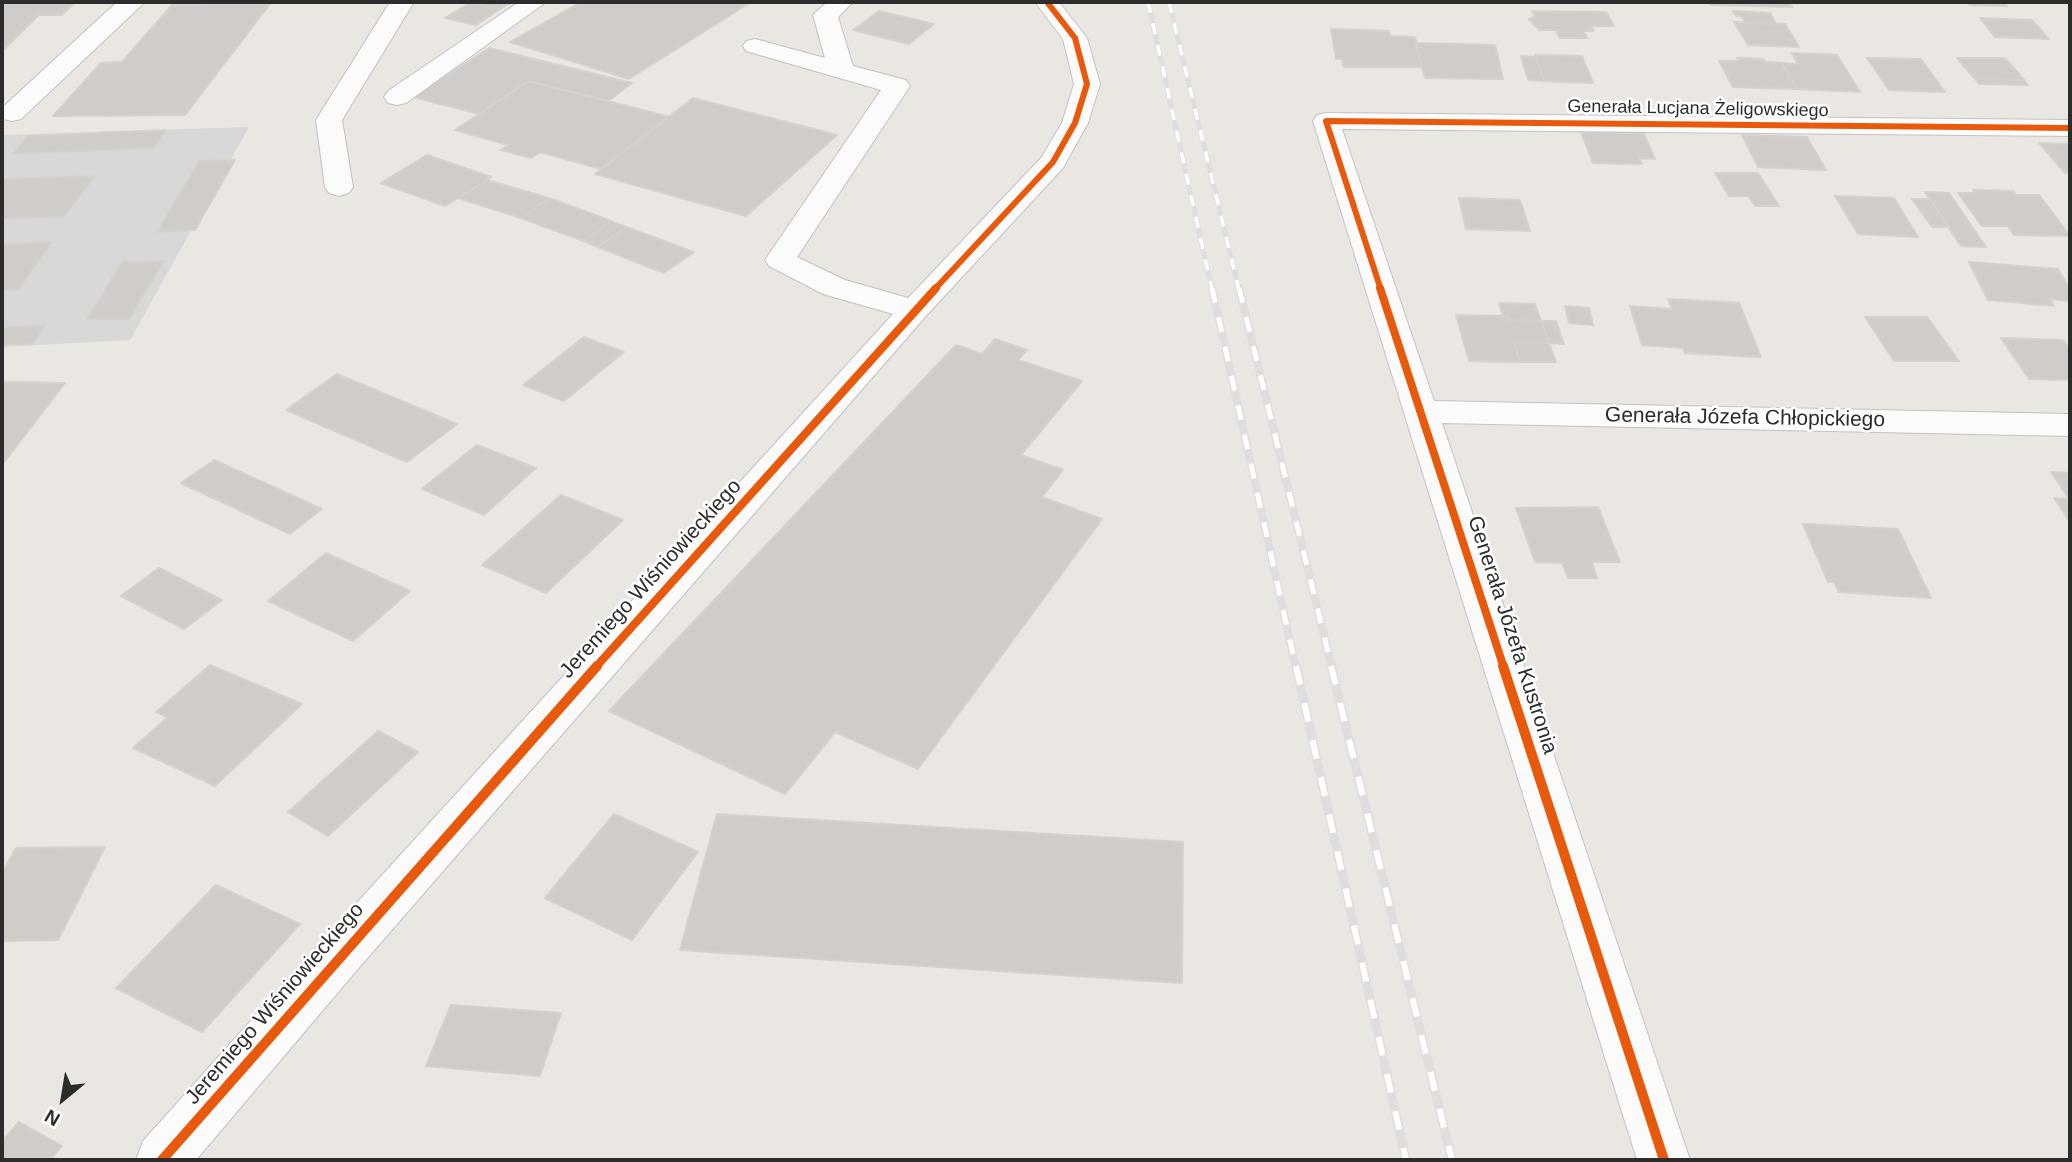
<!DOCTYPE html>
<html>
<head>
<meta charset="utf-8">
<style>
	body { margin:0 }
	#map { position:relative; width:2072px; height:1162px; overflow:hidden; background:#eae6e2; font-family:Arial,sans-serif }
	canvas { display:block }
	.frame { position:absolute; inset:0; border:4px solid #2c2c2c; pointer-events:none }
	.north { position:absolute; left:28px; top:1064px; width:70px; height:70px; -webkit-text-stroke:5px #fff; paint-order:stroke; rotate:210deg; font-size:19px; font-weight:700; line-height:28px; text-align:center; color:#2c2c2c }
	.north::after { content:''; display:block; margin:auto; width:24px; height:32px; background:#2c2c2c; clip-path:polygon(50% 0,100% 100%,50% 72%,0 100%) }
</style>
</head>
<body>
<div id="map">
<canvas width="2072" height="1162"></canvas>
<div class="frame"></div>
<div class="north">N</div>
</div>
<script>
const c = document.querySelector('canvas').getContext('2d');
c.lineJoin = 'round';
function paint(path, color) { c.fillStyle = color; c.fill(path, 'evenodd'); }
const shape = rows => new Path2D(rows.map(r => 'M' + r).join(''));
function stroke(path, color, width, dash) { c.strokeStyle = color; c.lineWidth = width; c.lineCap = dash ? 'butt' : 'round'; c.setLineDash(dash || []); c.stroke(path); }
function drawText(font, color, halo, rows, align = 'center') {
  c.font = font + ' Arial,sans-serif'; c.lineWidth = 5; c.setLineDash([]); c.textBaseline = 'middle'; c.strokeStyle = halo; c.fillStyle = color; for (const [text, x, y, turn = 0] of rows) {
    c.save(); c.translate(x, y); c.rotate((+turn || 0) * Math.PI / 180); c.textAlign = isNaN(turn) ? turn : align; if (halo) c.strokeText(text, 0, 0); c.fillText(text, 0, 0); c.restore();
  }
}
paint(shape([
	[249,127,130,340,2,347,2,135]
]), '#dad7d9');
const building = shape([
	[2,2,75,2,62,15,39,15,2,51,2,2],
	[512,2,500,9,470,3,471,2,512,2],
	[581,2,751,2,629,79,510,42,581,2],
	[1709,2,1753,2,1756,6,1711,5,1709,2],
	[1753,2,1788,2,1792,7,1756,6,1753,2],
	[1967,2,2003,2,2007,6,1970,5,1967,2],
	[470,3,500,9,476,25,445,18,470,3],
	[270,4,185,115,53,116,101,63,122,62,172,5,270,4],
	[879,11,934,24,909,44,853,30,879,11],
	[1532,11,1606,12,1614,26,1591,26,1594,31,1583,31,1587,38,1560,38,1556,30,1539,30,1529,19,1535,17,1532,11],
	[1733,11,1770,13,1776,24,1745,23,1742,16,1736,16,1733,11],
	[1980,18,2032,20,2049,39,1995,37,1980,18],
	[1734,22,1785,24,1799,47,1748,45,1734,22],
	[1331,29,1389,31,1391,36,1415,37,1422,67,1344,67,1342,59,1336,59,1331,29],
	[1416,43,1495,45,1503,79,1425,78,1416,43],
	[489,48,632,83,608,101,528,81,479,114,413,97,489,48],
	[1792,53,1837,55,1860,92,1797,89,1782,63,1798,64,1792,53],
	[1535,55,1582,56,1593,83,1544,81,1535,55],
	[1521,56,1536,57,1544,81,1528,80,1521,56],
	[1737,58,1763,59,1765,62,1782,63,1797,89,1733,87,1719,61,1740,61,1737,58],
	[1867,58,1921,59,1945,92,1889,90,1867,58],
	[1957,58,2005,58,2024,80,1975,79,1957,58],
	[1975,79,2024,80,2028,85,1979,84,1975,79],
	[528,81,608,101,669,117,601,169,540,152,531,158,501,150,508,145,455,130,528,81],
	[693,98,837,135,746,216,595,174,693,98],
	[166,130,154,148,13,154,27,136,166,130],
	[1581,132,1644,134,1655,159,1639,158,1642,164,1593,163,1581,132],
	[1742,135,1807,137,1826,170,1758,167,1742,135],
	[2039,143,2070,144,2070,173,2065,173,2039,143],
	[427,155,491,177,445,206,381,183,427,155],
	[235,160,195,230,157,232,199,161,235,160],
	[1715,173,1758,173,1779,206,1755,206,1748,196,1729,196,1715,173],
	[95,176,64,217,2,219,2,179,95,176],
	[487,180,549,198,521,218,458,198,487,180],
	[1973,190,2013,191,2016,195,2039,195,2070,236,2014,235,2008,226,1982,226,1958,193,1976,193,1973,190],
	[1925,192,1949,193,1986,247,1961,246,1925,192],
	[1835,196,1894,198,1918,237,1858,234,1835,196],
	[549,198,611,221,583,241,521,218,549,198],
	[1459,198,1520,200,1530,231,1466,229,1459,198],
	[1912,199,1930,199,1949,227,1932,227,1912,199],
	[611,221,626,227,598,247,583,241,611,221],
	[626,227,694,252,664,273,598,247,626,227],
	[52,242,18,290,2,290,2,244,52,242],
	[164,261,129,319,87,319,122,262,164,261],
	[1969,262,2058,269,2070,290,2070,301,2050,299,2054,306,1988,300,1969,262],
	[1668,299,1739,303,1761,357,1685,353,1683,348,1642,345,1630,306,1672,309,1668,299],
	[1499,303,1535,304,1541,321,1509,320,1508,316,1503,316,1499,303],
	[1565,306,1589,308,1593,325,1569,323,1565,306],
	[1456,315,1508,316,1509,320,1541,321,1549,343,1514,343,1520,362,1469,361,1456,315],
	[1865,317,1927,317,1959,361,1894,361,1865,317],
	[1541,321,1556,321,1564,344,1549,343,1541,321],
	[45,325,33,344,2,345,2,327,45,325],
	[584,337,624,352,564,401,523,385,584,337],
	[2001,338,2063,340,2070,349,2070,380,2029,379,2001,338],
	[995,339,1027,350,1018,360,1082,381,1021,455,1063,470,1042,497,1102,519,918,769,835,732,785,794,609,711,956,345,982,354,995,339],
	[1514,343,1549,343,1556,362,1520,362,1514,343],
	[337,374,457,424,407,462,286,410,337,374],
	[2,382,65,383,2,465,2,382],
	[477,445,536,468,484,515,422,489,477,445],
	[214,460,322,509,290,534,181,483,214,460],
	[2051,472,2070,473,2070,522,2054,498,2069,499,2051,472],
	[561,495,623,520,546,593,482,565,561,495],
	[1598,507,1620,562,1592,562,1597,578,1568,578,1562,563,1535,562,1516,508,1598,507],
	[1803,524,1898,529,1931,598,1839,592,1834,582,1828,582,1803,524],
	[326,553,410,591,353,641,268,601,326,553],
	[159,568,222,600,184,629,121,596,159,568],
	[210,665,302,704,215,786,133,748,168,717,156,712,210,665],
	[378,731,418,752,328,836,288,812,378,731],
	[614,814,698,852,632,940,545,898,614,814],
	[717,814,1183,842,1182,983,680,950,717,814],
	[105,847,58,940,2,941,2,873,16,848,105,847],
	[216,885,300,924,202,1032,116,988,216,885],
	[451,1005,561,1013,540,1076,426,1066,451,1005],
	[19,1122,62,1146,50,1160,2,1160,2,1141,19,1122]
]);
paint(building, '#cfccc9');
stroke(building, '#d5d2ce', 2);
const minor = shape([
	[117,2,145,2,21,119,12,121,3,119,3,107,117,2],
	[390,2,414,2,342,120,353,187,349,193,339,196,329,193,325,187,316,120,390,2],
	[519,2,546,2,406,103,397,105,388,103,384,97,388,91,519,2],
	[827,2,853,2,838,17,853,66,906,80,910,86,797,257,845,280,908,298,1041,158,1062,123,1074,84,1063,39,1035,2,1059,2,1087,38,1100,84,1088,123,1063,168,925,317,357,970,196,1160,136,1160,143,1141,323,940,893,314,823,294,769,266,765,260,881,90,746,51,743,46,746,41,755,39,825,58,813,15,827,2],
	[1326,113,2070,120,2070,136,1342,129,1434,401,2070,414,2070,436,1442,423,1690,1160,1637,1160,1313,121,1317,115,1326,113]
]);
stroke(minor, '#c3c2c2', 2);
paint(minor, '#fcfbfb');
const railFar2 = shape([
	[1148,2,1212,290],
	[1169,2,1239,290]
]);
const railFar1 = shape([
	[1212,288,1296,668],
	[1239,288,1332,668]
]);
const rail = shape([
	[1296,666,1406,1160],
	[1331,666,1452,1160]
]);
stroke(railFar2, '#dededf', 5);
stroke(railFar1, '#dededf', 8);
stroke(rail, '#dededf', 9);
stroke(railFar2, '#fff', 3.5, [11]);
stroke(railFar1, '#fff', 5, [15]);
stroke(rail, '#fff', 6, [19]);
stroke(shape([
	[934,290,1053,162,1075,123,1087,84,1075,38,1047,2],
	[1381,290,1326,121,2070,128]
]), '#e8590c', 6);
stroke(shape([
	[1380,288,1504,668],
	[595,668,936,288]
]), '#e8590c', 8);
stroke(shape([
	[1503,666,1664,1160],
	[162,1160,597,666]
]), '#e8590c', 10);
drawText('18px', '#2c2c2c', '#fff', [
	["Generała Lucjana Żeligowskiego",1698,109,1]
]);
drawText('21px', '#2c2c2c', '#fff', [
	["Generała Józefa Chłopickiego",1745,418,1],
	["Jeremiego Wiśniowieckiego",651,579,-48],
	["Generała Józefa Kustronia",1512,635,72],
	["Jeremiego Wiśniowieckiego",275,1004,-49]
]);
</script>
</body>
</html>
